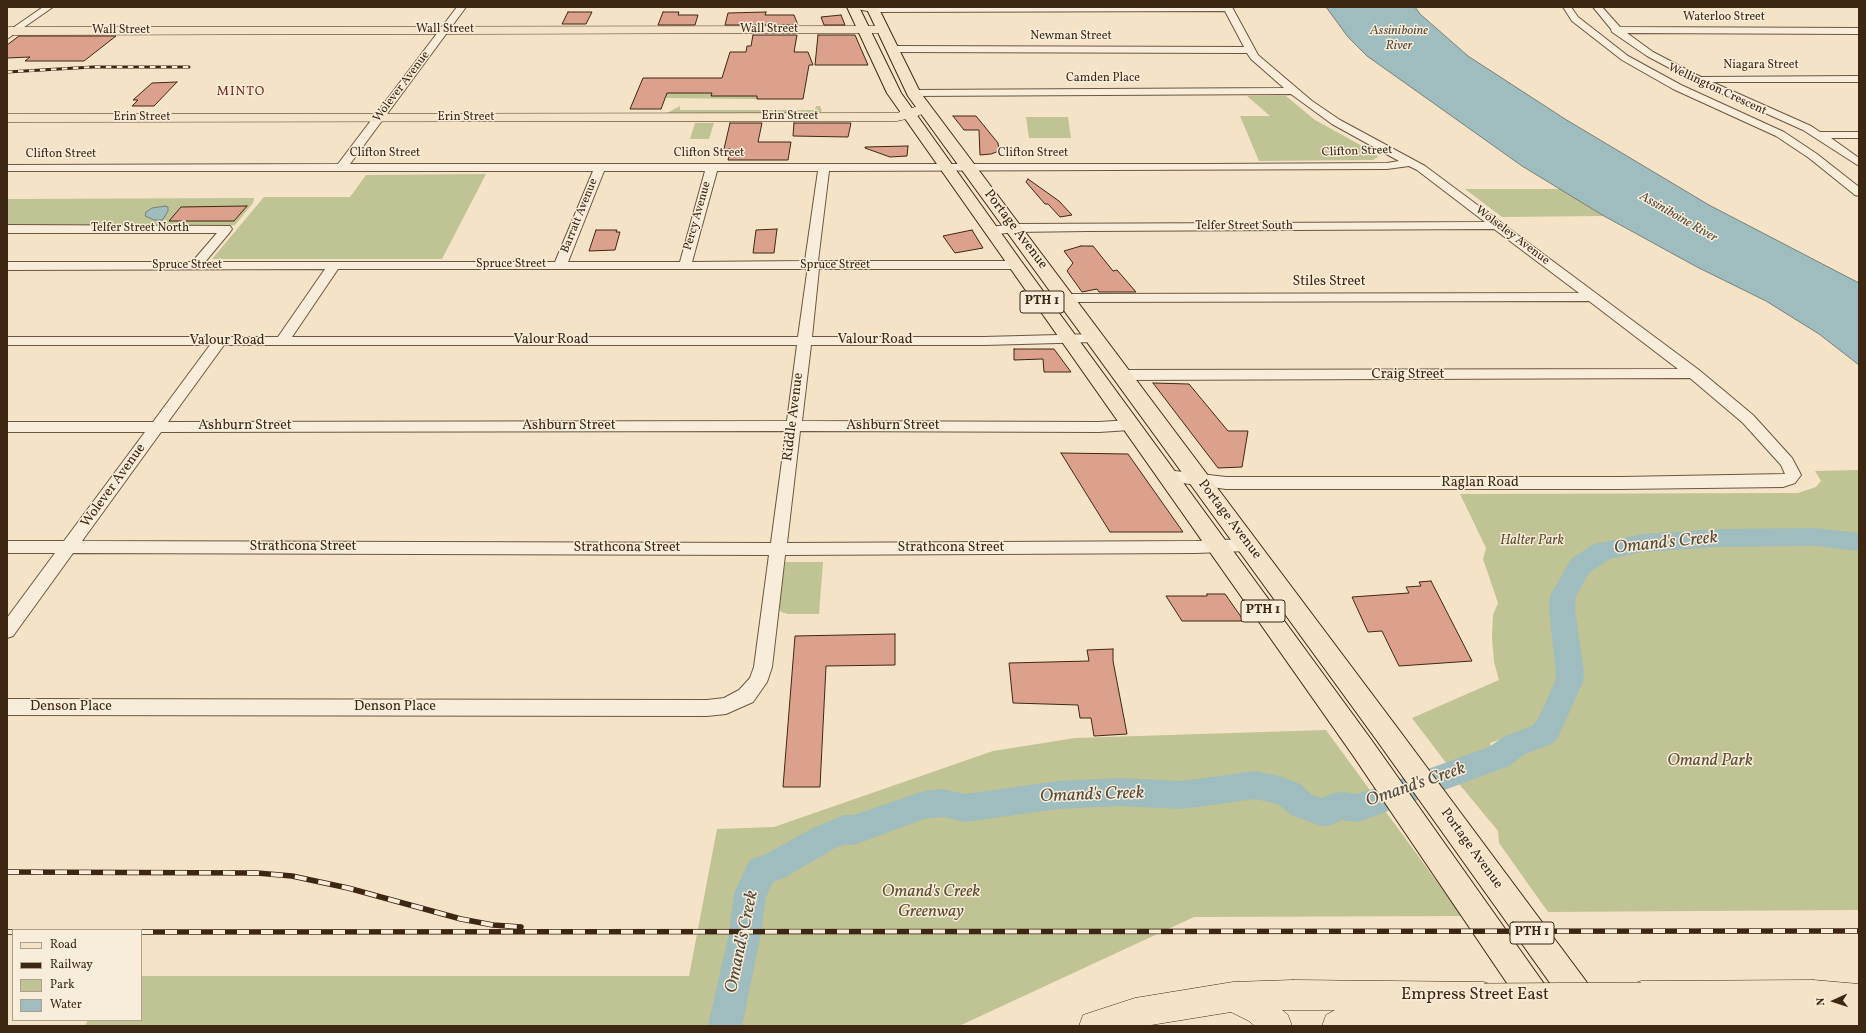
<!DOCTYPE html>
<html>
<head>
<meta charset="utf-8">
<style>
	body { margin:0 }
	#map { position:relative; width:1866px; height:1033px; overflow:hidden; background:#f5e3c7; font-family:Vollkorn,serif }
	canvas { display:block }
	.frame { position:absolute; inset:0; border:8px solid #3e2712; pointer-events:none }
	.legend { position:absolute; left:12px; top:929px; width:130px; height:92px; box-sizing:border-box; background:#f8eddb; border:1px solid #ae9e8b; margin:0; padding:5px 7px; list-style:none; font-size:12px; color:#3e2712 }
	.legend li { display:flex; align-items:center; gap:8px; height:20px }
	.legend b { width:20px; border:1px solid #ae9e8b }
	.north { position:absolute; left:1814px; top:981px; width:40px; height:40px; -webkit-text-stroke:3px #f8eddb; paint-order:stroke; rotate:267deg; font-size:11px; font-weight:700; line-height:16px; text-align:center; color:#3e2712 }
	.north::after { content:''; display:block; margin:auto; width:14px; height:18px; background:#3e2712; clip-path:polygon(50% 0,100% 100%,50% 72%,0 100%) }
</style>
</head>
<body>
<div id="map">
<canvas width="1866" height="1033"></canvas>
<div class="frame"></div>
<ul class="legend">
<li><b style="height:5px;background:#f5e3c7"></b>Road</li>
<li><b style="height:5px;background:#3e2712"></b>Railway</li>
<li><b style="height:11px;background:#c0c393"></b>Park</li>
<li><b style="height:11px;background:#9fbcbe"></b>Water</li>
</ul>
<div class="north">N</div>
</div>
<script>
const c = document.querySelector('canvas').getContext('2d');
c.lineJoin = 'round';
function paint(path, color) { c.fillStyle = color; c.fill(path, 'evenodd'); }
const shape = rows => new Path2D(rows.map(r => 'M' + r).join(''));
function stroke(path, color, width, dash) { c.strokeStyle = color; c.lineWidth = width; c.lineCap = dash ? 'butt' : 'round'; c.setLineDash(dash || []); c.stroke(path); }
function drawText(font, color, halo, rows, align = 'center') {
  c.font = font + ' Vollkorn,serif'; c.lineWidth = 3; c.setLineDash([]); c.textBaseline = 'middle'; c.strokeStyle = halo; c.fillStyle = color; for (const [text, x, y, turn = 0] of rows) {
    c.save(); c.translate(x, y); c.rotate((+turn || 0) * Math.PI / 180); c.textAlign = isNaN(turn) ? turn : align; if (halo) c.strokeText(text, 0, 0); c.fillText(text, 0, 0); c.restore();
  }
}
paint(shape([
	[667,93,712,93,712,96,757,96,757,99,665,98],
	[1247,96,1286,96,1315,120,1375,153,1378,157,1373,160,1365,160,1259,161,1240,116,1270,116],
	[680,106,680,110,815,110,816,106,820,106,822,111,819,113,667,113],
	[1026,117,1068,117,1071,138,1029,138],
	[695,123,714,123,709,139,690,139],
	[486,174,442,259,212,259,264,197,350,197,366,175],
	[1465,189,1561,189,1604,216,1502,217],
	[254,198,253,203,235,225,228,226,7,226,7,199],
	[1859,470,1859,910,1548,912,1499,843,1498,831,1455,779,1476,769,1504,764,1518,753,1523,747,1536,744,1551,737,1562,724,1580,688,1579,670,1570,633,1569,613,1573,607,1572,593,1577,583,1587,569,1596,562,1606,556,1634,550,1669,545,1740,546,1813,542,1804,531,1722,533,1627,540,1610,543,1595,550,1571,567,1557,597,1556,618,1562,661,1556,687,1546,706,1541,722,1533,731,1510,736,1490,743,1493,751,1450,768,1412,718,1499,680,1494,662,1492,638,1493,615,1498,603,1483,559,1486,548,1460,494,1798,493,1816,487,1821,481,1815,471],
	[785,562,823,562,819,614,788,614,781,612,779,607],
	[1326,730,1462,916,1194,917,959,1026,85,1026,88,1020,141,1020,141,976,689,976,717,829,774,827,993,751,1075,738]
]), '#c0c393');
const water = shape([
	[1326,7,1415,7,1420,14,1468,56,1565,119,1709,205,1859,283,1859,365,1819,334,1766,301,1697,267,1604,216,1522,166,1367,56,1348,37,1326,7],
	[165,206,168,207,168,211,164,218,162,220,154,220,145,216,146,212,152,208,165,206]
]);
paint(water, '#9fbcbe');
stroke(water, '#788079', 1);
paint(shape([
	[1815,528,1859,533,1859,551,1815,546,1718,547,1643,552,1610,559,1589,573,1576,596,1575,610,1584,672,1583,682,1558,737,1552,744,1525,754,1509,766,1364,820,1356,822,1342,820,1329,826,1321,826,1291,815,1278,804,1255,799,1182,809,1119,806,1058,809,965,822,943,817,924,819,854,845,844,845,835,848,784,878,773,882,766,897,761,933,742,1026,708,1026,729,933,734,893,750,860,766,854,813,828,844,815,854,815,924,791,943,789,965,794,1058,781,1119,778,1182,781,1255,771,1279,776,1300,784,1312,795,1321,798,1335,793,1343,792,1356,794,1364,792,1489,747,1505,736,1532,726,1538,719,1555,682,1556,672,1549,610,1550,596,1571,559,1594,544,1643,534,1718,529,1815,528]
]), '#9fbcbe');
const building = shape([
	[568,12,592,12,586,24,562,24,568,12],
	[663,12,679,12,678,15,698,15,695,25,658,25,663,12],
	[766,12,765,15,794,15,798,25,725,25,728,13,766,12],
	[841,15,845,25,824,25,821,17,841,15],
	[753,35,797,35,794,52,808,52,813,65,809,65,803,99,757,99,757,96,711,96,712,93,667,93,661,109,630,109,643,78,722,78,730,52,746,52,747,46,751,46,753,35],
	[818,35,855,35,868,65,815,65,818,35],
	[19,36,116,36,84,61,25,61,30,57,7,58,7,45,19,36],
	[177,82,154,106,132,106,138,100,133,100,152,83,177,82],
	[953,116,976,116,998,143,999,151,991,154,980,155,979,130,964,130,953,116],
	[730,123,762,123,758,142,791,142,788,160,728,160,731,149,724,149,730,123],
	[794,123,851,123,848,137,793,136,794,123],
	[908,146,907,156,890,157,865,148,865,147,908,146],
	[1028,179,1059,201,1072,215,1060,217,1048,204,1045,204,1026,182,1028,179],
	[247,206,234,221,169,221,181,207,247,206],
	[777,229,774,253,753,253,756,230,777,229],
	[596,230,617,230,616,232,620,232,615,250,589,251,596,230],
	[972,230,983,248,955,253,943,236,972,230],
	[1081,246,1093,246,1113,271,1117,270,1136,292,1099,292,1097,289,1082,292,1067,271,1073,263,1064,251,1081,246],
	[1014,349,1054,349,1071,372,1044,372,1043,359,1014,360,1014,349],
	[1153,383,1189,384,1228,431,1248,431,1242,467,1218,468,1153,383],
	[1061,453,1128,454,1183,532,1110,532,1061,453],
	[1431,581,1472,661,1399,666,1382,631,1368,632,1352,597,1409,593,1406,587,1421,586,1419,582,1431,581],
	[1207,594,1225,594,1244,621,1182,621,1166,596,1207,596,1207,594],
	[895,634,895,665,826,666,820,787,783,787,795,636,895,634],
	[1113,649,1113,661,1127,734,1094,736,1091,718,1080,718,1078,705,1013,703,1009,663,1089,661,1087,650,1113,649]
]);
paint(building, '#dca18d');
stroke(building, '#3e2712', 1);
const minor = shape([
	[43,7,53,7,7,39,7,32,43,7],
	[457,7,466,7,350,164,1207,164,1387,163,1399,161,1332,124,1291,94,913,96,908,93,913,90,1284,88,1251,59,1247,53,892,52,887,49,892,46,1244,47,1225,11,873,12,857,9,856,7,1232,7,1258,55,1312,101,1340,120,1425,166,1699,370,1753,415,1792,458,1801,475,1795,483,1783,487,1621,489,1226,489,1161,480,1158,476,1161,472,1166,470,1226,477,1621,477,1785,474,1781,465,1743,423,1690,378,1122,380,1117,378,1115,375,1117,372,1122,370,1678,369,1589,301,1066,302,1061,301,1060,298,1061,295,1066,294,1579,293,1494,229,1088,231,1014,232,991,235,985,231,991,227,1014,224,1485,222,1417,170,1409,166,1387,169,829,171,818,261,1015,261,1019,262,1021,265,1019,268,1015,269,819,269,812,337,984,337,1095,334,1100,335,1102,338,1100,341,1095,342,984,345,811,345,802,421,1099,422,1130,420,1135,421,1137,425,1135,429,1130,430,1099,432,800,431,787,543,1196,541,1247,539,1253,541,1255,545,1253,549,1247,551,1196,553,785,555,772,667,767,682,753,702,726,714,707,716,7,715,7,699,707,700,724,698,739,690,750,678,754,667,769,555,73,553,13,636,7,638,7,618,55,553,7,553,7,541,64,541,145,432,7,432,7,422,153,422,210,345,7,345,7,337,278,337,325,269,7,270,7,262,192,262,217,233,7,233,7,225,230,226,232,229,230,232,205,262,555,262,593,171,7,171,7,165,338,164,457,7],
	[604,171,705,171,680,262,568,262,604,171],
	[717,171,818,171,805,261,692,262,717,171],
	[338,269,806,269,807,273,798,337,292,337,338,269],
	[224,345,797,345,787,421,168,422,224,345],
	[786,431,771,543,82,541,161,432,786,431],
	[1563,7,1571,7,1578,17,1628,56,1681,85,1784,132,1817,154,1859,187,1859,196,1855,195,1809,158,1776,136,1673,89,1622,60,1572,21,1563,7],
	[1593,7,1602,7,1620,27,1859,28,1859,34,1627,33,1653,52,1701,77,1859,76,1859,82,1712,82,1811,126,1820,132,1859,132,1859,138,1831,138,1859,158,1859,166,1803,130,1694,81,1647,56,1612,32,1611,29,1593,7]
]);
const major = shape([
	[883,26,887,27,889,30,887,33,7,35,7,27,883,26],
	[924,104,929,105,931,108,929,111,915,117,897,121,7,122,7,114,897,113,924,104],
	[1293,980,1484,982,1495,986,1498,999,1507,1002,1511,1013,1507,1024,1501,1026,1322,1026,1326,1015,1335,1010,1282,1010,1288,1015,1292,1026,1255,1026,1249,1021,1231,1012,1145,1026,1079,1026,1083,1015,1135,998,1233,982,1293,980],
	[1813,980,1859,984,1859,1026,1643,1026,1638,1015,1640,1010,1630,1007,1626,996,1630,985,1641,981,1813,980]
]);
const highway = shape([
	[847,7,859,7,901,93,1021,261,1370,738,1554,998,1559,1009,1554,1020,1543,1025,1532,1020,1352,754,887,93,847,7],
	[866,7,878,7,920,92,1396,726,1597,996,1602,1007,1597,1018,1586,1023,1575,1018,1378,742,908,96,866,7]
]);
stroke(minor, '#6c563f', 2);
stroke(major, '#3e2712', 1);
stroke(highway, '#3e2712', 2);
paint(minor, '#f8eddb');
paint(major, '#f5e3c7');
paint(highway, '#f5e3c7');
const railFar1 = shape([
	[7,72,93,67,189,67]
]);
const rail = shape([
	[7,872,257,873,292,876,348,888,461,919,493,925,521,927],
	[7,932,13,932],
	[141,932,1859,931]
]);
stroke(railFar1, '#3e2712', 3);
stroke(rail, '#3e2712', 5.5);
stroke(railFar1, '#f8eddb', 2, [5.5]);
stroke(rail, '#f8eddb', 4, [12]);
const majorBridge = shape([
	[1484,997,1641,996],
	[1496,1013,1653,1015]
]);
stroke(majorBridge, '#3e2712', 28, []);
stroke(majorBridge, '#f5e3c7', 27);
drawText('12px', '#3e2712', '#f8eddb', [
	["Waterloo Street",1724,18],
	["Wall Street",445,30],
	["Wall Street",769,30],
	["Wall Street",121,31],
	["Newman Street",1071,37],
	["Niagara Street",1761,66],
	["Camden Place",1103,79],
	["Wolever Avenue",402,87,-53],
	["Wellington Crescent",1717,90,25],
	["Erin Street",790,117],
	["Erin Street",142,118],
	["Erin Street",466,118],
	["Clifton Street",1357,152,-2],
	["Clifton Street",385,154],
	["Clifton Street",709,154],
	["Clifton Street",1033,154],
	["Clifton Street",61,155],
	["Barratt Avenue",580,216,-68],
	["Percy Avenue",698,216,-74],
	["Telfer Street South",1244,227],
	["Telfer Street North",140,229],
	["Wolseley Avenue",1512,236,37],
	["Spruce Street",511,265],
	["Spruce Street",187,266],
	["Spruce Street",835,266]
]);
drawText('italic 13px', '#564c3d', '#f8eddb', [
	["Assiniboine",1399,32],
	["River",1399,47],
	["Assiniboine River",1678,218,30]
]);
c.letterSpacing = '1px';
drawText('13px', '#7a1f14', '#f8eddb', [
	["MINTO",241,93]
]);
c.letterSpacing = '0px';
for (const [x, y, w] of [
	[1042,302,44],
	[1263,611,44],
	[1532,933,44]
]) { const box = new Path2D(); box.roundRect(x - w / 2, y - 11, w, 22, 3); c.fillStyle = '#f8eddb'; c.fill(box); stroke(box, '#3e2712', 1); }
drawText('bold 13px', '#3e2712', null, [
	["PTH 1",1042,302],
	["PTH 1",1263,611],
	["PTH 1",1532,933]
]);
drawText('14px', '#3e2712', '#f8eddb', [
	["Portage Avenue",1015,230,53],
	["Stiles Street",1329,282],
	["Valour Road",551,340],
	["Valour Road",875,340],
	["Valour Road",227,341],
	["Craig Street",1408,375],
	["Riddle Avenue",794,417,-83],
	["Ashburn Street",245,426],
	["Ashburn Street",569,426],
	["Ashburn Street",893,426],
	["Raglan Road",1480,483],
	["Wolever Avenue",114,486,-54],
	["Portage Avenue",1229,520,53],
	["Strathcona Street",303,547],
	["Strathcona Street",627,548],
	["Strathcona Street",951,548],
	["Denson Place",71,707],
	["Denson Place",395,707],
	["Portage Avenue",1471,849,54]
]);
drawText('italic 14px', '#5e4e32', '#f8eddb', [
	["Halter Park",1532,541]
]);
drawText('italic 17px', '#5e4e32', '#f8eddb', [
	["Omand Park",1710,762],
	["Omand's Creek",931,893],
	["Greenway",931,913]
]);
drawText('17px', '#3e2712', '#f8eddb', [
	["Empress Street East",1475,996]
]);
drawText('italic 18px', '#564c3d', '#f8eddb', [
	["Omand's Creek",1666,544,-6],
	["Omand's Creek",1416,786,-19],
	["Omand's Creek",1092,796,-2],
	["Omand's Creek",743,942,-78]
]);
</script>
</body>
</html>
